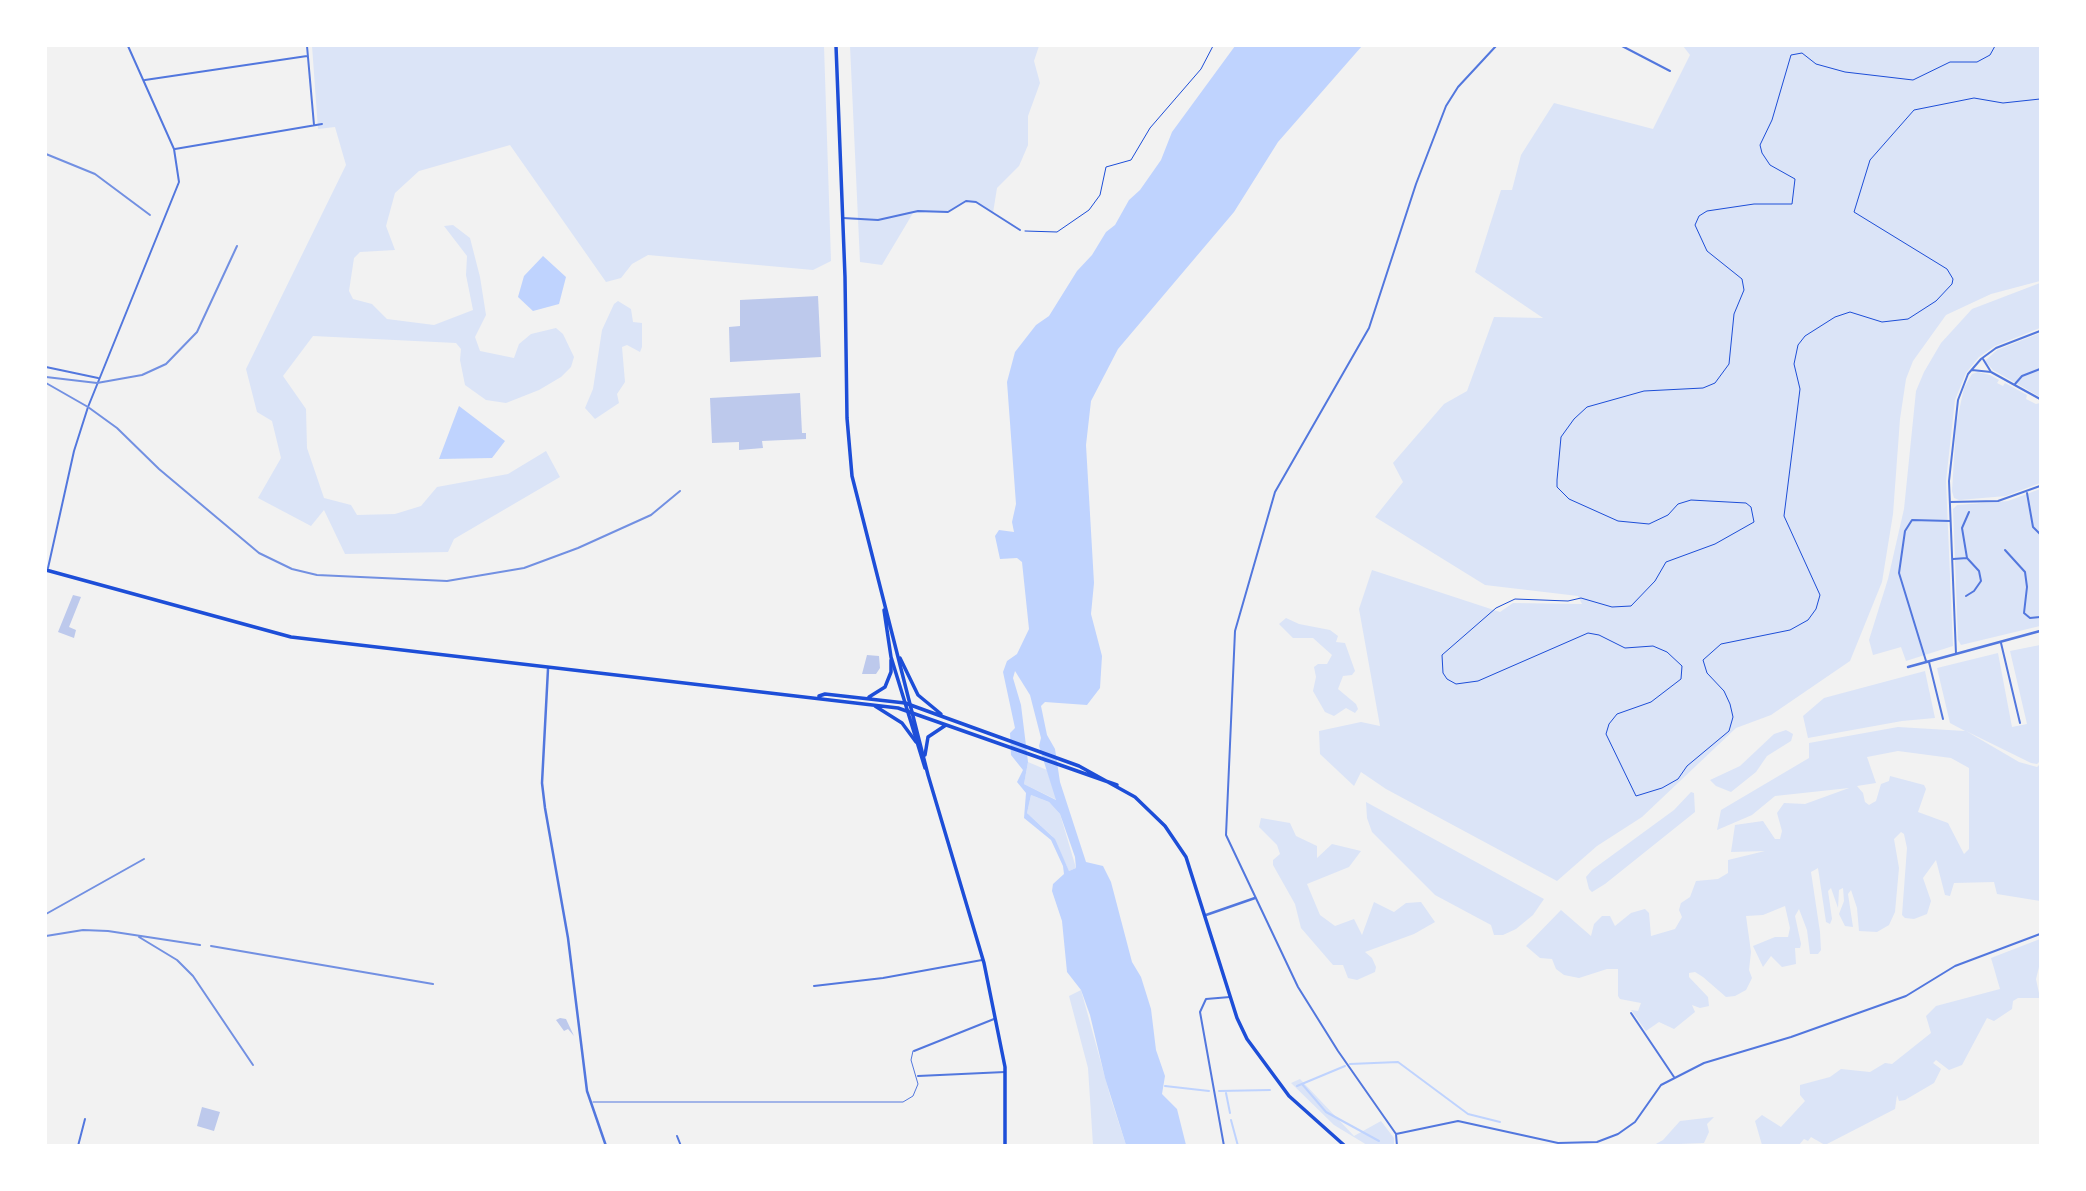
<!DOCTYPE html>
<html>
<head>
<meta charset="utf-8">
<style>
	body { margin:0 }
	#map { position:relative; width:2086px; height:1191px; overflow:hidden; background:#f2f2f2; font-family:"Roboto Condensed",sans-serif }
	canvas { display:block }
	.frame { position:absolute; inset:0; border:47px solid #fff; pointer-events:none }
</style>
</head>
<body>
<div id="map">
<canvas width="2086" height="1191"></canvas>
<div class="frame"></div>
</div>
<script>
const c = document.querySelector('canvas').getContext('2d');
c.lineJoin = 'round';
function paint(path, color) { c.fillStyle = color; c.fill(path, 'evenodd'); }
const shape = rows => new Path2D(rows.map(r => 'M' + r).join(''));
function stroke(path, color, width, dash) { c.strokeStyle = color; c.lineWidth = width; c.lineCap = dash ? 'butt' : 'round'; c.setLineDash(dash || []); c.stroke(path); }
paint(shape([
	[312,46,824,46,831,261,813,270,648,255,632,264,621,278,606,282,510,145,419,171,395,193,386,226,395,250,360,252,354,258,349,291,353,299,372,304,387,319,434,325,473,310,466,275,467,256,444,226,453,225,470,238,480,277,486,315,475,337,480,351,514,358,519,344,531,334,556,328,563,334,574,357,571,367,561,377,539,390,506,403,486,400,465,385,460,360,461,349,456,343,313,336,283,376,306,409,307,448,324,498,351,505,357,515,395,514,421,506,437,487,508,474,546,451,560,477,454,539,448,552,345,554,324,510,311,526,258,498,281,458,272,421,257,412,246,369,346,165,335,127,318,129],
	[850,46,1039,46,1034,61,1040,83,1028,116,1028,145,1019,166,997,188,993,213,976,202,966,201,948,212,913,213,882,265,860,262],
	[1683,46,2040,46,2040,281,1991,294,1946,315,1913,361,1906,379,1900,419,1893,514,1882,582,1850,661,1771,715,1736,728,1642,817,1597,846,1557,881,1386,789,1361,772,1354,786,1320,754,1319,731,1361,722,1380,726,1359,609,1372,570,1500,612,1513,603,1582,604,1578,596,1485,585,1375,517,1403,482,1393,463,1444,404,1467,391,1494,317,1543,318,1475,272,1501,190,1512,190,1521,155,1554,103,1653,129,1690,55],
	[2040,283,2040,328,1995,346,1979,357,1966,373,1955,400,1946,481,1953,646,1906,661,1901,647,1873,655,1869,640,1888,579,1904,509,1916,391,1924,372,1941,343,1972,309],
	[618,301,631,309,633,322,642,323,642,347,640,352,627,345,622,347,625,382,617,394,619,403,595,419,585,408,593,389,602,330,614,304],
	[2040,333,2040,397,1993,370,1985,361,1997,350],
	[1978,372,1990,375,1999,380,1997,383,2003,386,2005,383,2027,395,2026,399,2036,404,2040,403,2040,483,2006,496,1959,500,1954,498,1952,491,1956,425,1964,388,1972,374],
	[2040,489,2040,626,1961,645,1958,640,1953,509,1957,505,2008,501],
	[1286,618,1299,624,1330,630,1338,636,1336,642,1345,643,1355,671,1352,675,1343,676,1338,689,1356,704,1358,709,1355,713,1346,708,1334,716,1325,712,1313,691,1316,677,1314,667,1318,664,1327,664,1332,655,1313,638,1293,638,1279,624],
	[2040,645,2040,761,2037,764,2031,763,1966,731,2019,762,2037,767,2040,764,2040,901,1997,894,1994,882,1954,883,1950,896,1945,895,1936,860,1923,878,1931,901,1927,914,1914,919,1905,918,1902,915,1907,848,1904,834,1901,832,1894,839,1899,868,1895,912,1889,925,1877,932,1859,931,1857,908,1851,890,1848,894,1853,927,1845,926,1839,914,1844,901,1843,888,1839,890,1838,908,1831,888,1828,891,1832,919,1830,924,1826,922,1818,868,1811,872,1820,932,1821,950,1818,954,1810,954,1807,930,1799,909,1795,916,1801,944,1800,948,1795,948,1796,964,1782,967,1771,956,1763,967,1753,946,1775,937,1788,937,1790,928,1785,906,1763,915,1746,916,1751,952,1749,970,1752,978,1746,990,1735,996,1726,997,1703,977,1695,972,1689,973,1689,977,1708,997,1709,1006,1700,1008,1692,1005,1695,1012,1674,1029,1659,1022,1646,1031,1631,1010,1638,1011,1641,1003,1620,999,1618,996,1618,969,1607,969,1579,978,1564,975,1556,969,1552,959,1540,958,1526,946,1561,910,1591,936,1594,924,1602,916,1610,916,1615,926,1631,913,1645,909,1649,913,1651,936,1675,929,1682,917,1679,910,1681,903,1690,897,1696,881,1718,879,1728,873,1728,860,1765,851,1731,852,1735,825,1763,821,1775,839,1780,839,1782,831,1777,813,1784,803,1805,804,1849,788,1775,796,1752,815,1717,830,1721,810,1809,758,1809,743,1898,727,1965,731,1950,723,1937,668,1998,653,2012,727,2027,724,2010,651],
	[1898,751,1951,758,1969,768,1969,849,1964,854,1948,823,1918,812,1926,789,1924,785,1890,776,1889,781,1881,784,1876,801,1869,805,1865,802,1863,793,1857,786,1876,783,1867,757],
	[1925,671,1935,718,1902,721,1808,738,1803,716,1824,698],
	[1786,730,1793,734,1791,741,1767,756,1756,772,1731,792,1716,786,1710,780,1740,766,1774,734],
	[1028,762,1047,770,1057,800,1024,784],
	[1691,792,1694,793,1695,812,1605,884,1592,892,1589,889,1586,877,1592,870,1674,810],
	[1031,795,1049,802,1060,814,1076,868,1069,871,1052,836,1027,813],
	[1366,802,1544,899,1533,915,1516,929,1503,935,1494,935,1491,925,1435,895,1372,832,1367,818],
	[1261,818,1290,823,1296,836,1317,846,1317,858,1332,844,1361,851,1349,867,1307,884,1320,915,1335,926,1354,919,1362,935,1374,902,1394,912,1406,903,1421,902,1435,922,1414,934,1365,952,1372,958,1376,967,1375,972,1357,980,1348,978,1343,965,1333,965,1301,928,1295,904,1273,865,1273,860,1280,854,1277,845,1259,827],
	[2040,939,2040,963,2036,979,2040,998,2018,998,2013,1001,2012,1009,1994,1021,1987,1018,1962,1065,1949,1070,1936,1060,1933,1063,1941,1069,1934,1083,1905,1100,1899,1101,1897,1095,1895,1109,1825,1145,1811,1137,1808,1141,1804,1139,1799,1145,1762,1145,1755,1121,1762,1115,1781,1127,1805,1101,1800,1095,1800,1085,1830,1077,1841,1069,1870,1072,1885,1063,1892,1064,1931,1033,1926,1016,1936,1006,2000,989,1991,958],
	[1081,990,1111,1099,1126,1145,1093,1145,1088,1068,1069,996],
	[1300,1079,1354,1136,1381,1121,1394,1138,1394,1145,1367,1145,1334,1125,1291,1083],
	[1714,1117,1707,1124,1709,1132,1704,1143,1654,1145,1663,1140,1680,1121]
]), '#dbe4f7');
paint(shape([
	[1235,46,1362,46,1278,142,1234,212,1118,349,1091,401,1086,445,1094,583,1091,614,1102,656,1100,688,1087,705,1045,702,1041,706,1047,735,1055,749,1060,782,1086,862,1103,866,1111,882,1132,962,1141,977,1151,1009,1156,1050,1165,1076,1162,1094,1177,1109,1186,1145,1126,1145,1105,1078,1090,1015,1081,990,1067,972,1062,921,1052,891,1053,884,1064,874,1063,866,1051,840,1024,818,1026,793,1017,782,1023,770,1011,755,1010,733,1015,728,1003,672,1007,661,1017,654,1029,629,1022,562,1017,558,1000,559,995,536,999,530,1014,532,1012,522,1016,504,1007,382,1015,352,1036,325,1049,316,1077,271,1092,255,1106,232,1115,225,1129,200,1140,190,1161,160,1172,132],
	[1015,671,1030,695,1041,738,1039,746,1056,800,1024,784,1028,762,1021,705,1013,678],
	[1031,795,1049,802,1060,814,1075,857,1076,868,1069,871,1055,839,1027,813],
	[543,256,566,277,559,304,533,311,518,297,524,276],
	[459,406,505,441,492,458,439,459]
]), '#bfd3fe');
stroke(shape([
	[1350,1064,1398,1062,1468,1114,1500,1122],
	[1302,1084,1326,1112,1379,1141],
	[1165,1086,1209,1091],
	[1297,1086,1345,1066],
	[1219,1091,1270,1090],
	[1226,1093,1230,1113],
	[1231,1120,1238,1146]
]), '#bfd3fe', 2);
paint(shape([
	[818,296,821,357,730,362,729,327,740,326,740,300],
	[800,393,802,433,806,433,806,439,762,441,763,448,739,450,739,442,712,443,710,398],
	[73,595,81,597,69,627,76,630,74,638,58,632],
	[867,655,879,656,880,668,876,674,862,674],
	[560,1018,566,1019,574,1036,568,1029,564,1031,556,1020],
	[202,1107,220,1112,214,1131,197,1126]
]), '#bdc9ec');
stroke(shape([
	[1995,46,1990,55,1977,62,1950,62,1913,80,1845,72,1816,64,1802,53,1791,55,1772,120,1760,145,1762,153,1770,165,1795,179,1792,204,1754,204,1707,211,1699,216,1695,225,1707,251,1742,279,1744,290,1734,314,1729,364,1715,383,1703,388,1644,391,1587,407,1574,419,1561,437,1557,480,1557,487,1569,499,1618,521,1649,524,1668,515,1678,504,1691,500,1746,503,1751,507,1754,522,1715,544,1666,562,1655,581,1631,606,1612,607,1581,598,1568,601,1515,599,1496,608,1442,655,1443,673,1447,679,1456,684,1478,681,1588,633,1599,635,1625,648,1653,646,1667,652,1682,666,1681,679,1651,702,1617,714,1609,724,1606,734,1636,796,1662,788,1678,779,1687,766,1729,731,1733,717,1730,704,1724,691,1707,673,1703,660,1721,644,1790,630,1808,620,1816,609,1820,595,1784,516,1800,389,1794,364,1798,345,1805,336,1835,317,1850,312,1882,322,1908,319,1936,301,1952,284,1953,279,1947,269,1854,212,1870,160,1914,110,1974,98,2003,103,2040,99],
	[1025,231,1057,232,1089,210,1100,195,1106,167,1131,160,1150,128,1201,69,1213,46]
]), '#1d4ed8', 1);
stroke(shape([
	[593,1102,903,1102,913,1096,918,1084,911,1060,913,1051]
]), '#5277de', 1);
stroke(shape([
	[307,46,314,125],
	[1622,46,1670,71],
	[145,80,307,56],
	[175,149,322,124],
	[843,218,878,220,918,211,948,212,966,201,976,202,1020,230],
	[1983,359,1991,372],
	[46,367,98,378],
	[1972,370,1991,372,2040,399],
	[2015,384,2022,376,2040,369],
	[2027,493,2033,527,2040,534],
	[1950,502,1998,501,2040,486],
	[2005,550,2025,572,2027,587,2024,613,2030,618,2040,617],
	[1953,559,1967,558],
	[48,568,74,451,88,407,179,182,174,149,128,46],
	[1966,596,1974,591,1981,581,1979,571,1967,558,1962,528,1969,512],
	[2001,643,2020,723],
	[1956,654,1949,481,1958,400,1968,374,1981,359,1996,348,2040,331],
	[1926,661,1899,573,1905,531,1912,520,1950,521],
	[1929,662,1943,719],
	[814,986,883,978,982,960],
	[1631,1013,1674,1077],
	[914,1051,994,1019],
	[918,1076,1005,1072],
	[1396,1134,1458,1121,1558,1143,1597,1142,1618,1134,1635,1122,1661,1085,1704,1063,1791,1037,1906,996,1955,966,2040,934],
	[677,1136,681,1146],
	[78,1146,85,1119],
	[1224,1146,1200,1012,1206,999,1230,997],
	[1397,1146,1396,1134,1338,1051,1298,987,1226,835,1235,631,1275,492,1369,328,1416,184,1446,106,1458,87,1496,46]
]), '#5277de', 2);
stroke(shape([
	[1908,667,2040,631],
	[548,669,542,783,545,808,568,938,587,1091,606,1146],
	[1206,915,1255,898]
]), '#5277de', 2.5);
stroke(shape([
	[46,570,291,637,898,708,1117,785],
	[900,658,918,695,941,714],
	[819,696,825,694,905,703,1079,766,1135,797,1165,826,1186,857,1237,1018,1247,1039,1289,1096,1345,1146],
	[869,697,885,687,891,672,891,660],
	[875,706,902,723,916,742],
	[925,755,928,737,946,725]
]), '#1d4ed8', 3.5);
stroke(shape([
	[836,46,845,277,847,418,852,476,928,775],
	[884,610,891,657,925,768],
	[928,775,984,963,1005,1067,1005,1146]
]), '#1d4ed8', 3.5);
stroke(shape([
	[46,154,95,174,150,215],
	[46,377,97,383,142,375,166,364,197,332,237,246],
	[46,383,88,407,117,428,159,469,259,553,292,569,317,575,447,581,524,568,578,548,651,515,680,491],
	[46,451,46,463],
	[46,914,144,859],
	[46,936,83,930,108,931,200,945],
	[139,937,177,960,193,976,253,1065],
	[211,946,433,984]
]), '#7290e2', 2);
</script>
</body>
</html>
